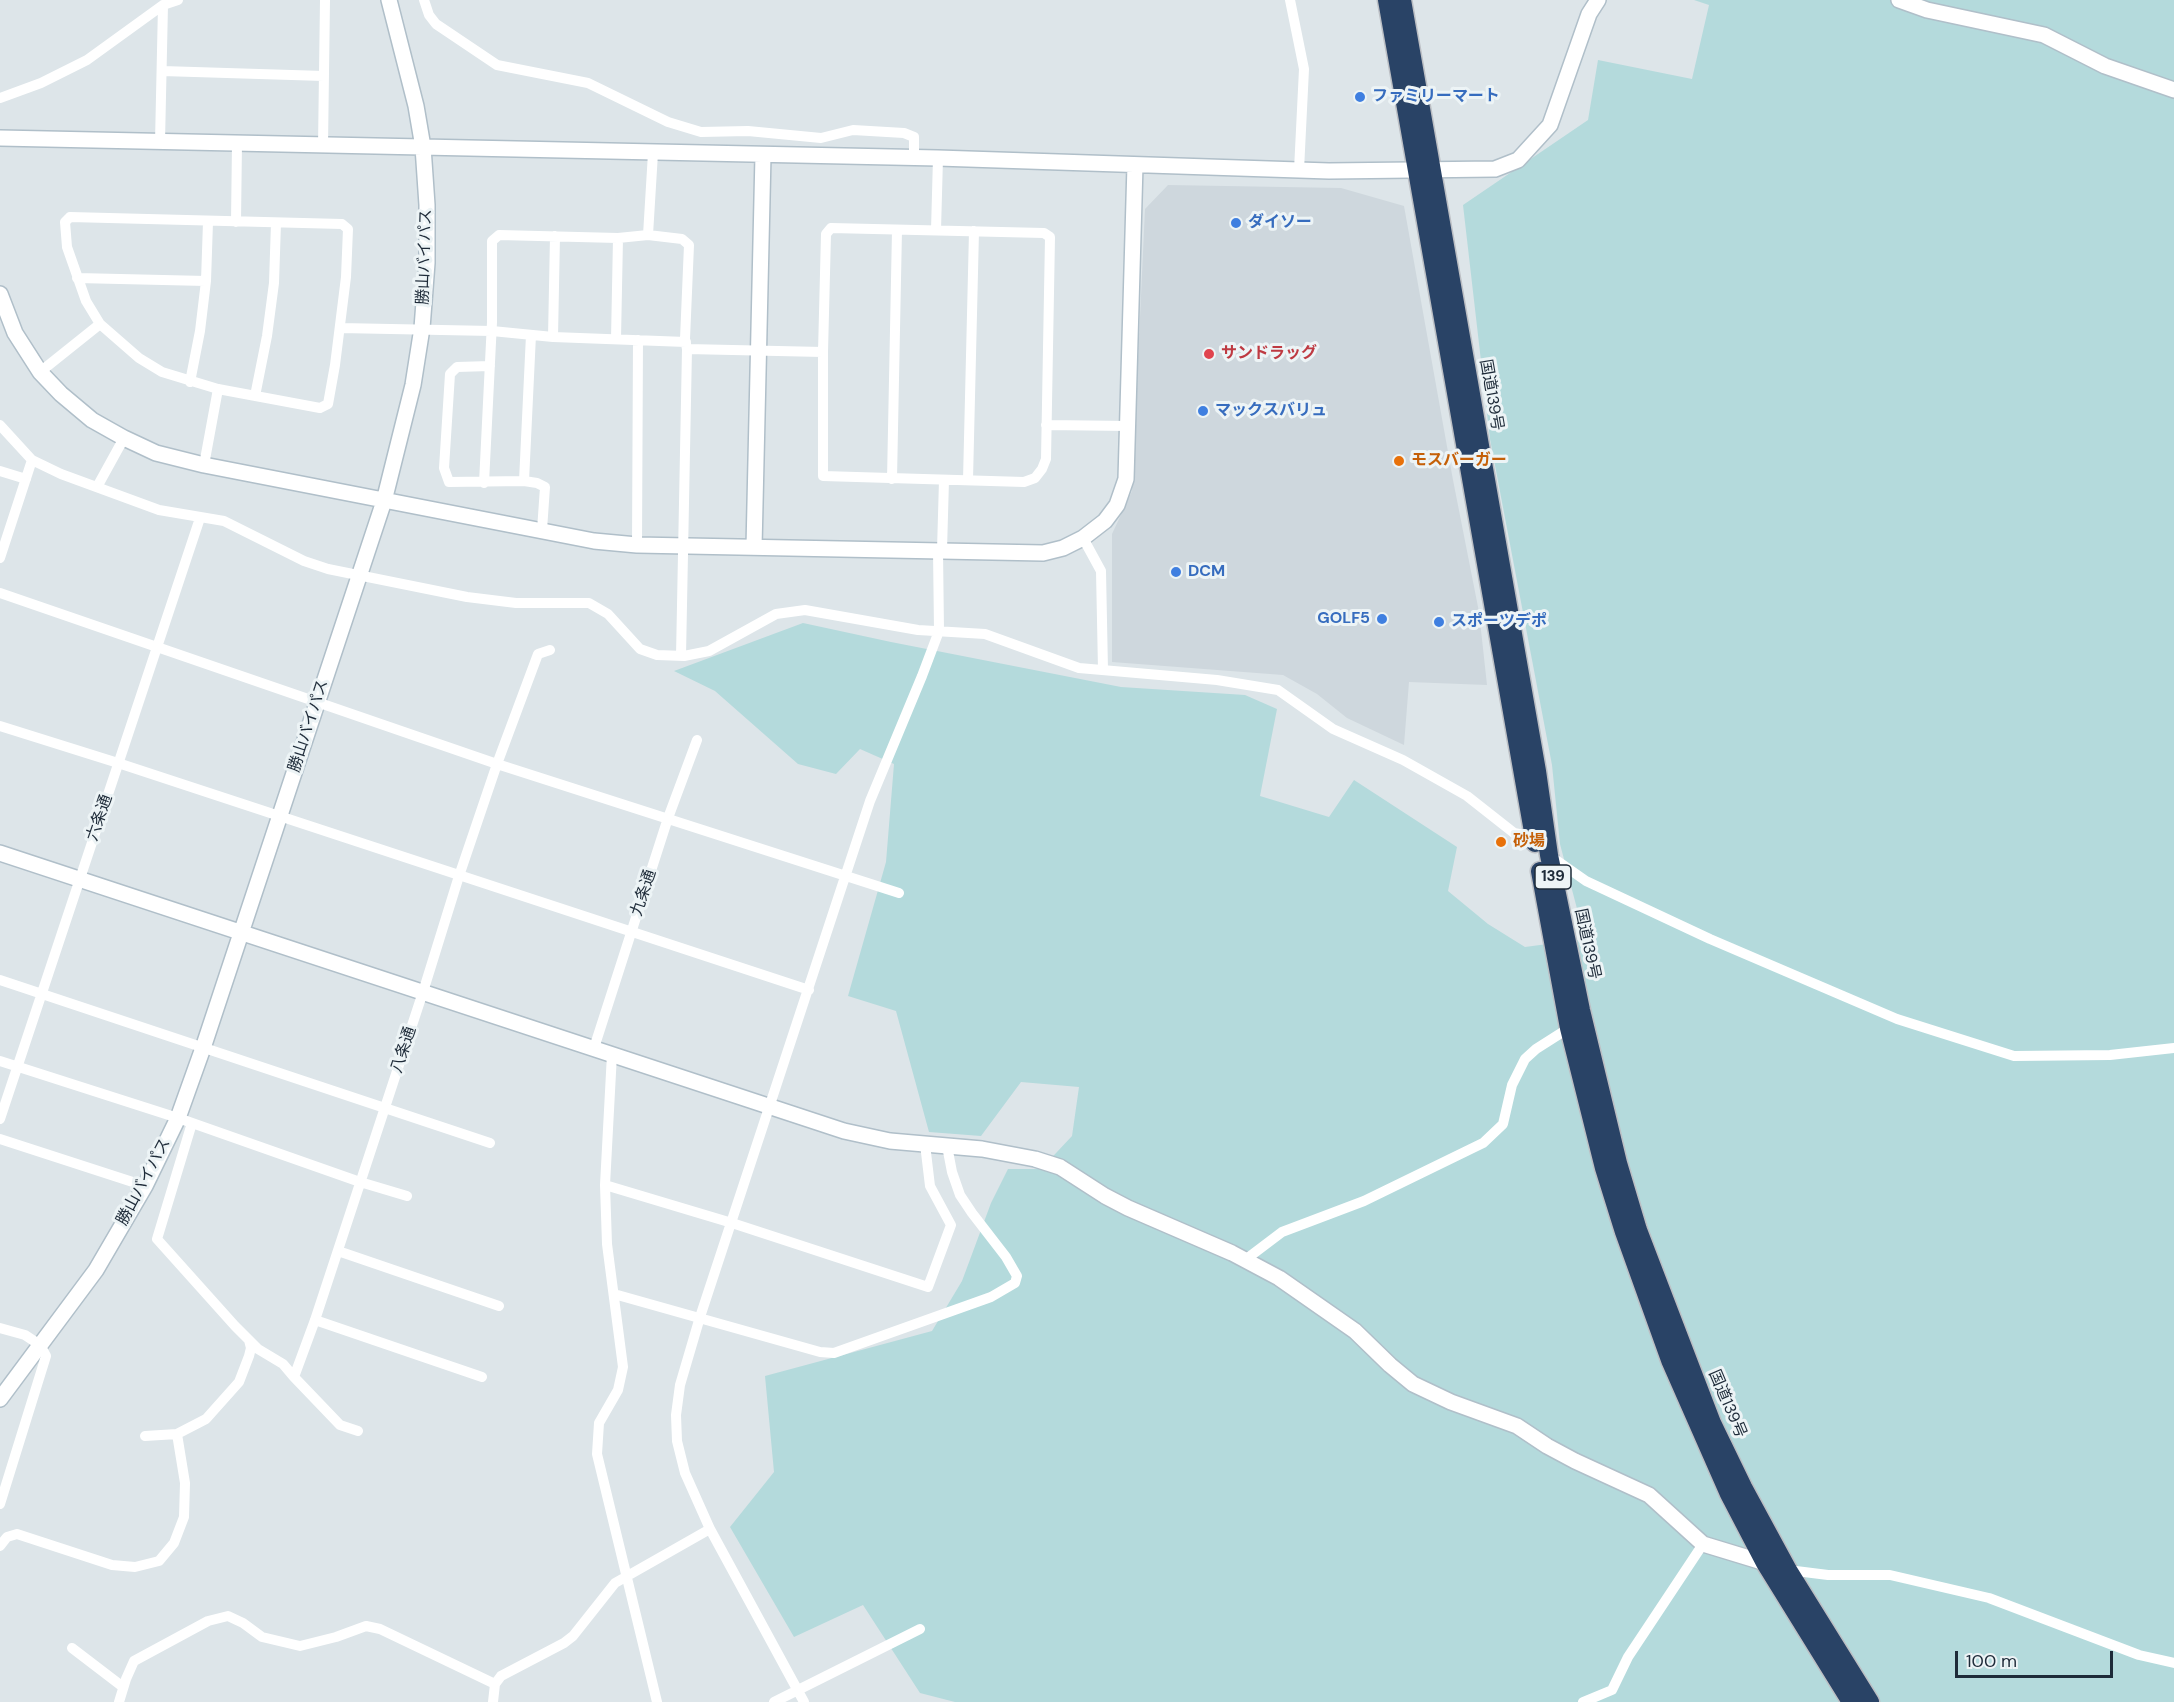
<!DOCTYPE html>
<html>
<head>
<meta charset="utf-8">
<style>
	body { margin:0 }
	#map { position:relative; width:2174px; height:1702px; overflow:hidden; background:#dde5e9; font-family:"DM Sans",sans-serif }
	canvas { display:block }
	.scale { position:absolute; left:1955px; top:1651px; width:158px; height:27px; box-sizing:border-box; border:3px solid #1e2b39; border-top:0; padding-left:8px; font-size:18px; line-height:21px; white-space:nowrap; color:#1e2b39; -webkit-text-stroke:4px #edf4f6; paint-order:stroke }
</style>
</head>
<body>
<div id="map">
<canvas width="2174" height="1702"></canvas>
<div class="scale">100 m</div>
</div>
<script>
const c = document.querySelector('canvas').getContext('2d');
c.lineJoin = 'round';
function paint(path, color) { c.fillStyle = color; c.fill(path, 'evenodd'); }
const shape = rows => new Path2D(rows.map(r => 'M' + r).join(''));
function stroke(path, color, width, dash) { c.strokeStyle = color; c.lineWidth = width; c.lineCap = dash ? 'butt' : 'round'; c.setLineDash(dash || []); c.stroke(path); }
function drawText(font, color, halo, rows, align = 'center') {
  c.font = font + ' "DM Sans","Noto Sans JP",sans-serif'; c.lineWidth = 6; c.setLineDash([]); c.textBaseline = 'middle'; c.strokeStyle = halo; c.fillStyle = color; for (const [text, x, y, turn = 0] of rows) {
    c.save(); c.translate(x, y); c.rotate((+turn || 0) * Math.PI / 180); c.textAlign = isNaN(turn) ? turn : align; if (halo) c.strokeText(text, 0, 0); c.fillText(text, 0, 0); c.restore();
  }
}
paint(shape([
	[1168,185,1341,188,1404,206,1453,480,1479,612,1487,685,1409,682,1404,745,1347,718,1317,694,1283,675,1112,662,1112,534,1132,491,1145,209]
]), '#ced7dd');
paint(shape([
	[1694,0,2174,0,2174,1702,955,1702,920,1693,863,1605,794,1637,730,1527,774,1472,765,1376,932,1331,962,1281,991,1203,1008,1169,1041,1169,1072,1136,1079,1087,1021,1082,981,1136,929,1132,896,1011,848,996,886,862,894,764,860,749,836,774,798,764,715,691,674,671,803,623,891,642,1121,687,1245,695,1277,709,1260,796,1329,817,1354,780,1457,847,1448,891,1488,924,1525,947,1585,939,1560,844,1552,765,1490,439,1463,205,1588,120,1598,60,1692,79,1709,5]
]), '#b4dadc');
const secondary = shape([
	[1899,0,1927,10,2044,35,2105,66,2174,90],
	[0,138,938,158,1329,171,1495,169,1518,160,1550,125,1589,14,1598,0],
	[0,294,15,333,40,372,61,394,92,420,124,438,156,453,204,465,594,541,637,545,1043,553,1063,548,1083,538,1105,521,1117,505,1126,479,1135,165],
	[754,547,763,155],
	[0,853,844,1131,890,1141,982,1149,1035,1159,1060,1167,1105,1196,1128,1208,1232,1253,1279,1278,1355,1331,1390,1365,1413,1384,1451,1402,1517,1426,1547,1446,1575,1461,1649,1495,1703,1544,1772,1565],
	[0,1399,96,1270,145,1186,178,1118,203,1048,384,501,413,385,422,328,427,263,427,205,423,147,416,106,389,0]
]);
const highway = shape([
	[1387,0,1535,843],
	[1402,0,1537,771,1549,855,1581,1010,1618,1163,1638,1230,1712,1423,1743,1487,1788,1570,1870,1702],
	[1540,871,1569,1028,1604,1168,1624,1232,1670,1360,1729,1494,1765,1563,1851,1702]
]);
stroke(secondary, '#b0bfc9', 18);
stroke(highway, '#bcbfc4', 21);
stroke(shape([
	[424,0,429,15,436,24,497,65,588,83,668,122,701,132,748,131,821,138,853,130,904,133,914,137,914,158],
	[1290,0,1304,69,1299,170],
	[162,71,324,76],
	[0,98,41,83,87,60,163,5,178,0],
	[160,142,163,5],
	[323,146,325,0],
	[70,217,342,224,348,229,346,277,335,365,328,404,320,408,218,389,162,372,139,358,100,324,86,301,67,247,65,222,70,217],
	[236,222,237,143],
	[831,228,1044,233,1050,237,1046,459,1042,469,1035,478,1024,482,823,476,823,352,826,234,831,228],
	[936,230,938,158],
	[648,235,653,153],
	[77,278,206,281],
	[340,328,492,331,553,337,686,342],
	[553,337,555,236],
	[616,339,618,238],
	[687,349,823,352],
	[490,366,457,367,450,374,444,468,449,482,524,481,537,483,545,487,542,530],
	[40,372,100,324],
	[190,382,200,331,206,281,208,222],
	[255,396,267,336,274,283,276,223],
	[0,425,32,460,61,474,159,510,224,521,304,561,328,569,467,597,516,603,589,603,608,614,640,649,657,655,684,656,709,651,776,614,805,610,918,630,985,634,1079,668,1217,680,1278,690,1333,729,1403,760,1467,796,1514,833,1534,837,1537,841],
	[1046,425,1129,426],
	[204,465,218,389],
	[0,471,26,479],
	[892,479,897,230],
	[968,480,974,231],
	[524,481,531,335],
	[484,483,492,322,492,241,499,235,618,238,648,235,682,239,689,245,685,339,687,349,681,656],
	[97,487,124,438],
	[1083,538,1101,571,1103,670],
	[637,545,638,340],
	[942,550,944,480],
	[0,558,32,460],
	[0,593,497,764,899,893],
	[0,726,118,763,809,990],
	[1549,855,1586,881,1710,939,1897,1019,2014,1056,2110,1055,2174,1048],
	[0,980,490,1143],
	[594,1048,668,818,697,740],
	[612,1054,605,1185,607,1244,623,1367,618,1390,599,1423,597,1454,657,1702],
	[0,1061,178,1118,360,1182,407,1196],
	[0,1119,200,518],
	[192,1123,157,1239,235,1326,258,1349,283,1364,294,1377],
	[0,1139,145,1186],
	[605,1185,732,1223,928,1287,951,1225,930,1186,925,1144],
	[338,1251,499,1306],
	[1245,1260,1282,1232,1364,1201,1483,1143,1503,1124,1512,1085,1525,1059,1536,1049,1569,1028],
	[614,1294,820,1352,834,1353,991,1297,1015,1283,1017,1276,1006,1257,972,1213,960,1195,952,1172,947,1146],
	[315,1320,482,1377],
	[0,1328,25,1335,40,1345,46,1356,0,1504],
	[358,1431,340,1425,294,1377,315,1320,423,992,459,876,497,764,538,654,550,650],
	[145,1436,177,1434,206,1419,239,1382,249,1356,251,1348,249,1340],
	[710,1529,685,1473,677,1441,676,1415,680,1385,700,1317,870,801,922,676,939,631,938,550],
	[0,1546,7,1537,17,1534,112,1565,135,1567,159,1561,174,1543,184,1517,185,1483,177,1434],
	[1788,1570,1828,1575,1890,1575,1989,1598,2139,1655,2174,1663],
	[72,1648,123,1687],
	[119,1702,126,1679,134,1661,208,1621,228,1616,243,1623,262,1637,300,1646,336,1637,366,1626,380,1629,495,1684],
	[493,1702,495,1684,501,1676,564,1643,573,1636,615,1583,710,1529,804,1702],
	[774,1702,920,1629],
	[1583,1702,1612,1690,1628,1657,1703,1544]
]), '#fff', 10);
stroke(secondary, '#fff', 15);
stroke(highway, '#294366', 18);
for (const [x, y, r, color] of [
	[1360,97,6,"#3f7fe0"],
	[1236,223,6,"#3f7fe0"],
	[1209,354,6,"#e0444e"],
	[1203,411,6,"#3f7fe0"],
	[1399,461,6,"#e8710a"],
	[1176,572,6,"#3f7fe0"],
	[1382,619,6,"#3f7fe0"],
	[1439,622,6,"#3f7fe0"],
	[1501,842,6,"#e8710a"]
]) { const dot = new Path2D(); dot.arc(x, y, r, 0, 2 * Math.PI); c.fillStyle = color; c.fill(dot); stroke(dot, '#edf4f6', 2); }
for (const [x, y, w] of [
	[1553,877,36]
]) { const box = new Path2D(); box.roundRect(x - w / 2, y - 12, w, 24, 4.5); c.fillStyle = '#edf4f6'; c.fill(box); stroke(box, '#1e2b39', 1.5); }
drawText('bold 15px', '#1e2b39', null, [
	["139",1553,877]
]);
drawText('bold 16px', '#366cbe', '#edf4f6', [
	["ファミリーマート",1372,97],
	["ダイソー",1248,223],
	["マックスバリュ",1215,411],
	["DCM",1188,572],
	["GOLF5",1370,619,"right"],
	["スポーツデポ",1451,622]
], 'left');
drawText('16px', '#1e2b39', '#edf4f6', [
	["勝山バイパス",425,257,-88],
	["国道139号",1491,395,80],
	["勝山バイパス",309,726,-72],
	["六条通",100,818,-71],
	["九条通",644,893,-72],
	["国道139号",1587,944,78],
	["八条通",404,1050,-72],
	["勝山バイパス",144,1182,-62],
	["国道139号",1727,1404,67]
]);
drawText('bold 16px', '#be3a42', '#edf4f6', [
	["サンドラッグ",1221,354]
], 'left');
drawText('bold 16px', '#c56008', '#edf4f6', [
	["モスバーガー",1411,461],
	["砂場",1513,842]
], 'left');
</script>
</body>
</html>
